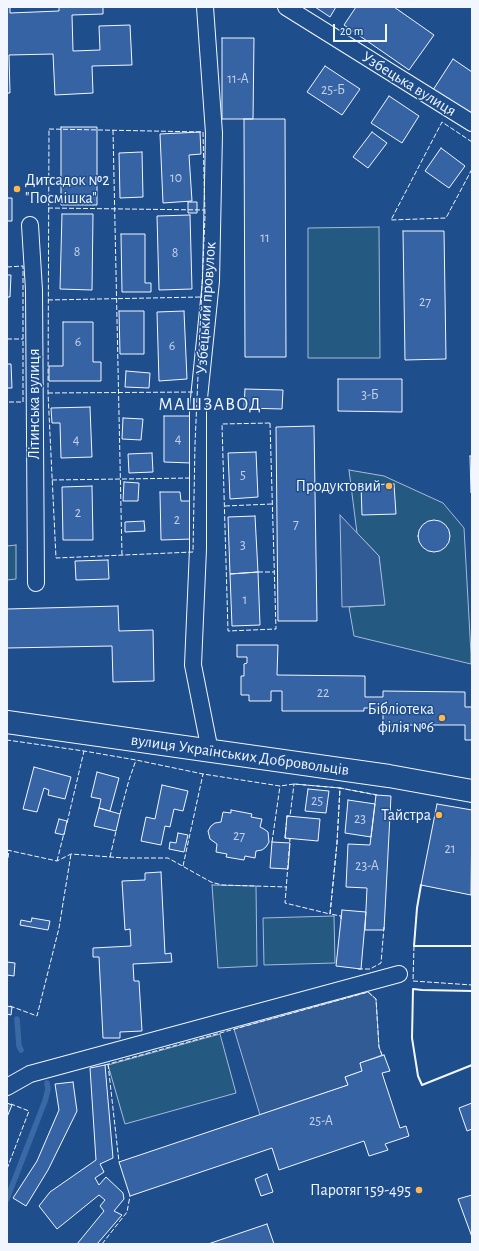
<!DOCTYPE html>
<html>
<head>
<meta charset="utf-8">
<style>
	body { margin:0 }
	#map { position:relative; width:479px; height:1251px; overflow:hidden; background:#1f4e8c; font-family:"Alegreya Sans",sans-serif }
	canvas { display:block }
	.frame { position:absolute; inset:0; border:8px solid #f2f6ff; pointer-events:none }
	.scale { position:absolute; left:333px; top:24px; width:54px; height:18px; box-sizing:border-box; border:2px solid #f2f6ff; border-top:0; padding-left:5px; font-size:12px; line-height:14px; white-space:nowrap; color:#f2f6ff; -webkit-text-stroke:3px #1f4e8c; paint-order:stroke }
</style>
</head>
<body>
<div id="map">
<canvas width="479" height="1251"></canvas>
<div class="frame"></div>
<div class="scale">20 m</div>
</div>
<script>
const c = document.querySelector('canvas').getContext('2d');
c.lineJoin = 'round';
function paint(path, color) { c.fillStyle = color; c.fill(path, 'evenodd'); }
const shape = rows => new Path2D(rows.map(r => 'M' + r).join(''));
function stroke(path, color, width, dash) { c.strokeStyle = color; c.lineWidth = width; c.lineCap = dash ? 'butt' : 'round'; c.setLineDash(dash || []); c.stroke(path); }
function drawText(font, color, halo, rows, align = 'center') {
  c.font = font + ' "Alegreya Sans",sans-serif'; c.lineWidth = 3; c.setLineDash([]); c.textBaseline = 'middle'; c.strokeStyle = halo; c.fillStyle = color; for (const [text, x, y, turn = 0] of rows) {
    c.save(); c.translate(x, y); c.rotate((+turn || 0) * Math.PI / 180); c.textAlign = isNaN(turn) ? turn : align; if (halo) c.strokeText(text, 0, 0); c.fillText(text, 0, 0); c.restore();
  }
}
const green = shape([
	[379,227,380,358,308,358,308,228,379,227],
	[349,470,384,476,443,503,464,528,471,654,471,664,354,636,349,607,384,605,379,556,357,533,349,470],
	[16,545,16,579,7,580,7,546,16,545],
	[212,885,256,886,257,966,218,968,212,885],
	[334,916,335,963,264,965,263,918,334,916],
	[220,1034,236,1093,125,1124,108,1065,220,1034]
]);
paint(green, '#245a82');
stroke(green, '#a8bbd7', 1);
const parking = shape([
	[340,515,379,556,385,605,342,607,340,515],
	[368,992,376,999,379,1047,382,1055,360,1063,362,1071,345,1077,348,1085,260,1115,234,1029,368,992]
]);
paint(parking, '#305b95');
stroke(parking, '#a8bbd7', 1);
stroke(shape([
	[17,1019,19,1046,21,1050],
	[7,1199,45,1101,48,1089,47,1083]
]), '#3b69a3', 5.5);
const building = shape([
	[7,7,10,7,10,13,59,11,59,7,103,7,103,14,72,15,73,51,100,50,99,26,130,25,132,65,92,66,93,93,55,95,53,54,9,55,10,93,7,93,7,7],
	[315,7,336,7,330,17,315,7],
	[356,7,394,7,434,35,409,70,344,25,356,7],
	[222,38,254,38,253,119,222,119,222,38],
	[453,59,472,72,472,115,433,90,453,59],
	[325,66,360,89,342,115,307,92,325,66],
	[389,96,419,116,402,143,371,123,389,96],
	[244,119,285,119,286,357,245,357,244,119],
	[61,127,97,127,97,205,61,205,61,127],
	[200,132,201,154,189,155,192,201,163,203,160,134,200,132],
	[372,132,387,143,368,168,353,157,372,132],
	[441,148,465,166,449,188,425,171,441,148],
	[142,152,143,197,120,198,119,153,142,152],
	[7,198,12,198,12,221,7,221,7,198],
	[188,202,197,202,197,213,188,213,188,202],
	[62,214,93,214,92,290,60,289,62,214],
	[190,215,192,289,159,290,157,216,190,215],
	[403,231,444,231,446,359,405,360,403,231],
	[121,234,145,234,145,283,151,283,151,292,122,292,121,234],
	[7,275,11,275,10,297,7,297,7,275],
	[119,311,144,311,144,354,120,354,119,311],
	[184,311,187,379,159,381,157,312,184,311],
	[63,322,93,322,93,362,101,362,101,381,49,381,49,366,63,366,63,322],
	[7,364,11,364,12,388,7,388,7,364],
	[126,371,150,373,149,388,125,387,126,371],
	[338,379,402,379,402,412,338,411,338,379],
	[245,389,283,390,282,409,244,408,245,389],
	[90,407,92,457,61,458,60,423,52,423,51,408,90,407],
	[164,416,191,416,191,463,164,462,164,416],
	[123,418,143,419,141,440,122,439,123,418],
	[314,426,317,621,278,621,276,427,314,426],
	[256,452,258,497,230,499,228,453,256,452],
	[152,453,153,472,129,473,128,454,152,453],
	[470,456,472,456,472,493,471,493,470,456],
	[124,482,139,483,138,501,123,501,124,482],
	[394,484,396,514,362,515,361,485,394,484],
	[92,486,93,540,63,540,62,487,92,486],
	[160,492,180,492,181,501,192,501,193,539,161,540,160,492],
	[255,516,258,572,230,574,228,517,255,516],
	'418 536a16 16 0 1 1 32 0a16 16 0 1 1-32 0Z',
	[144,521,145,531,125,532,125,522,144,521],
	[108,560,109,579,76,580,75,561,108,560],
	[258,572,260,625,232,626,230,574,258,572],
	[118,606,119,631,153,630,154,681,113,682,112,646,7,648,7,609,118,606],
	[237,645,278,645,277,675,365,676,365,697,383,697,383,691,465,692,465,707,472,707,472,740,465,740,465,725,383,725,383,708,364,708,364,711,282,711,282,691,271,691,271,701,249,701,249,695,241,695,241,676,244,676,244,664,247,663,247,657,237,657,237,645],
	[34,767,71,777,65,799,48,795,49,790,44,788,37,812,23,809,34,767],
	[97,772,119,778,110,811,99,808,101,799,91,797,97,772],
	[162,785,188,791,183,811,174,809,170,827,165,826,161,845,141,841,146,817,155,819,162,785],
	[308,789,329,791,326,813,305,811,308,789],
	[376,795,391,796,384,930,365,930,367,888,346,887,348,844,370,845,376,795],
	[348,800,375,804,371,837,345,833,348,800],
	[437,804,472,810,471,895,421,885,437,804],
	[99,808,120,814,116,831,94,826,99,808],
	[231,810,252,814,251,817,262,819,260,827,264,829,268,832,269,842,266,847,262,850,256,851,255,858,245,856,244,860,226,857,227,854,216,852,217,844,210,839,208,831,211,826,215,823,221,822,223,812,231,813,231,810],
	[287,816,320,819,318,841,285,838,287,816],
	[59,819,67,821,64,835,55,833,59,819],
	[178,833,188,835,184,852,169,849,170,842,176,843,178,833],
	[272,842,290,843,288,869,270,868,272,842],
	[161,872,165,954,171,953,172,962,133,964,134,981,139,981,142,1031,120,1032,120,1038,103,1038,99,957,93,957,93,948,131,946,130,929,125,930,122,881,145,880,145,873,161,872],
	[342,910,366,912,361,969,336,966,342,910],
	[32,918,50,921,48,930,20,925,21,920,31,922,32,918],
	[7,962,15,963,14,976,7,975,7,962],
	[7,1006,12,1007,11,1015,7,1014,7,1006],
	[384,1055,390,1071,382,1073,400,1128,406,1126,409,1136,385,1144,388,1150,369,1156,364,1141,279,1170,272,1148,130,1196,119,1162,348,1085,345,1077,362,1071,360,1063,384,1055],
	[105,1065,113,1158,100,1164,104,1172,95,1178,99,1185,106,1177,123,1193,124,1199,114,1211,122,1215,97,1244,77,1244,104,1211,100,1206,105,1200,99,1195,57,1229,39,1206,50,1192,96,1160,90,1068,105,1065],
	[73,1082,77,1111,48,1170,26,1206,13,1198,37,1161,59,1110,55,1084,73,1082],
	[7,1103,12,1105,7,1117,7,1103],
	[472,1103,472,1129,467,1131,459,1108,472,1103],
	[267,1174,273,1192,261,1196,255,1179,267,1174],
	[472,1195,472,1237,458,1199,472,1195],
	[267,1224,274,1244,208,1244,267,1224]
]);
paint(building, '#3563a3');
stroke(building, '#f2f6ff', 1);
const street = shape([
	[205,7,214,133,211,281,198,408,198,549,193,665,210,751],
	[286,7,472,123],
	[30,225,34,290,36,583],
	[7,1087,30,1074,399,974]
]);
const secondary = shape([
	[7,722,389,776,472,791]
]);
stroke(street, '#f2f6ff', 18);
stroke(secondary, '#f2f6ff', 24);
stroke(street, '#1f4e8c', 16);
stroke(secondary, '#1f4e8c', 22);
stroke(shape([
	[49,129,203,132,205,217,195,444,193,552,56,558,48,393,49,129],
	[113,130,122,556],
	[472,142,442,122,391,220,446,218,472,169],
	[48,208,204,210],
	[7,267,23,266,23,402,7,402],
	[48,300,201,297],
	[7,339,23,339],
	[48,393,195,392],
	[270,423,276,629,228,631,222,424,270,423],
	[52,480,192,478],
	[225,506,272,504],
	[258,572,274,572],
	[7,741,7,740,84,751,136,760,203,774,280,786,294,784,340,788,378,795],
	[294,784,340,788,337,843,330,914,285,903,290,839,285,838,287,816,290,816,294,784],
	[120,814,129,780,136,760],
	[67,823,84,751],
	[272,842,280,786],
	[7,850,57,861,71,854,124,858,168,858,211,882,222,885,287,887],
	[110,857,116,831],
	[57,861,64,833],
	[7,865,9,850],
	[183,866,203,774],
	[341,919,341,916,330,914,337,843,340,788,376,795],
	[414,946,413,981,472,985],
	[358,969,370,969,381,963,384,927],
	[10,1006,37,1016,59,928,71,854],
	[108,1064,119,1162],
	[105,1065,368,992,376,999,379,1047,382,1055],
	[7,1169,29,1111,11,1104],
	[102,1244,127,1212,130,1196]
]), '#f2f6ff', 1, [5, 2]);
stroke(shape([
	[421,885,417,908,414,946,472,946],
	[472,991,422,990,413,989,412,1038,418,1076,422,1085,472,1065]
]), '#f2f6ff', 2);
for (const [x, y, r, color] of [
	[17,189,4,"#ffb74d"],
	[389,486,4,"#ffb74d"],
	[442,718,4,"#ffb74d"],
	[439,815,4,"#ffb74d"],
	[419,1190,4,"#ffb74d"]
]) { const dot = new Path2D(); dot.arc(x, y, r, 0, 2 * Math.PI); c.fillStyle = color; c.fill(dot); stroke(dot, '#1f4e8c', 1.5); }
drawText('14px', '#c3d1e8', null, [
	["11-А",238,79],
	["25-Б",333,90],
	["10",176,178],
	["11",265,238],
	["8",77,252],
	["8",175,253],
	["27",425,302],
	["6",78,342],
	["6",172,346],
	["3-Б",370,395],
	["4",178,439],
	["4",76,440],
	["5",243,475],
	["2",78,513],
	["2",177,520],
	["7",296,524],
	["3",243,545],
	["1",245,600],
	["22",323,693],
	["25",317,801],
	["23",360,819],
	["27",239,836],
	["21",450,849],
	["23-А",367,866],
	["25-А",321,1121]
]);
drawText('16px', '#f2f6ff', '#1f4e8c', [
	["Узбецька вулиця",409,84,32],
	["Узбецький провулок",206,308,-86],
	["Літинська вулиця",34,404,-90],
	["вулиця Українських Добровольців",240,755,8]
]);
drawText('16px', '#f2f6ff', '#1f4e8c', [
	["Дитсадок №2",25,180,"left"],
	["\"Посмішка\"",25,198,"left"],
	["Продуктовий",381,486],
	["Бібліотека",434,709],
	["філія №6",434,727],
	["Тайстра",431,815],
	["Паротяг 159-495",411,1190]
], 'right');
c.letterSpacing = '1px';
drawText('18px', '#f2f6ff', '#1f4e8c', [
	["МАШЗАВОД",210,405]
]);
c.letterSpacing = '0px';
</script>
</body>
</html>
